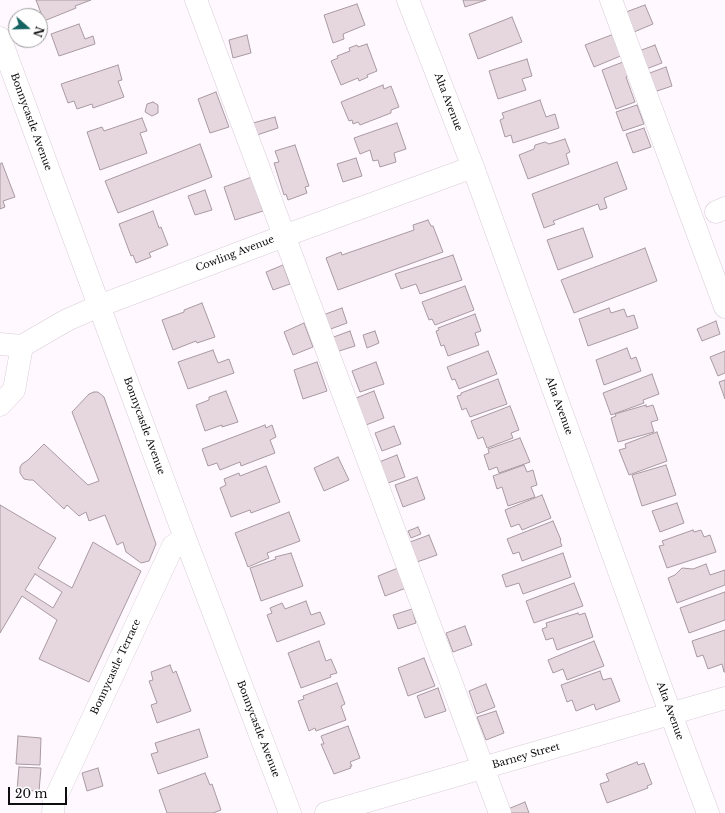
<!DOCTYPE html>
<html>
<head>
<meta charset="utf-8">
<style>
	body { margin:0 }
	#map { position:relative; width:725px; height:813px; overflow:hidden; background:#fff8fe; font-family:"Libre Baskerville",serif }
	canvas { display:block }
	.north { position:absolute; left:8px; top:8px; width:40px; height:40px; box-sizing:border-box; background:#fff; border:1px solid #9f9e9f; border-radius:50%; rotate:110deg; font-size:11px; font-weight:700; line-height:16px; text-align:center; color:#0f0c0f }
	.north::after { content:''; display:block; margin:auto; width:14px; height:18px; background:#146361; clip-path:polygon(50% 0,100% 100%,50% 72%,0 100%) }
	.scale { position:absolute; left:8px; top:787px; width:59px; height:18px; box-sizing:border-box; border:2px solid #0f0c0f; border-top:0; padding-left:5px; font-size:12px; line-height:14px; white-space:nowrap; color:#0f0c0f; -webkit-text-stroke:3px #fff; paint-order:stroke }
</style>
</head>
<body>
<div id="map">
<canvas width="725" height="813"></canvas>
<div class="north">N</div>
<div class="scale">20 m</div>
</div>
<script>
const c = document.querySelector('canvas').getContext('2d');
c.lineJoin = 'round';
function paint(path, color) { c.fillStyle = color; c.fill(path, 'evenodd'); }
const shape = rows => new Path2D(rows.map(r => 'M' + r).join(''));
function stroke(path, color, width, dash) { c.strokeStyle = color; c.lineWidth = width; c.lineCap = dash ? 'butt' : 'round'; c.setLineDash(dash || []); c.stroke(path); }
function drawText(font, color, halo, rows, align = 'center') {
  c.font = font + ' "Libre Baskerville",serif'; c.lineWidth = 3.5; c.setLineDash([]); c.textBaseline = 'middle'; c.strokeStyle = halo; c.fillStyle = color; for (const [text, x, y, turn = 0] of rows) {
    c.save(); c.translate(x, y); c.rotate((+turn || 0) * Math.PI / 180); c.textAlign = isNaN(turn) ? turn : align; if (halo) c.strokeText(text, 0, 0); c.fillText(text, 0, 0); c.restore();
  }
}
const building = shape([
	[36,0,91,0,75,6,76,8,44,21,36,0],
	[463,0,486,0,465,7,463,0],
	[357,4,365,25,343,34,344,39,333,43,324,15,357,4],
	[645,5,653,24,634,32,626,12,645,5],
	[512,17,522,42,478,59,469,34,512,17],
	[79,24,85,39,93,36,95,44,59,56,51,34,79,24],
	[614,34,623,55,594,67,585,45,614,34],
	[247,35,251,53,233,58,229,40,247,35],
	[367,44,377,71,367,75,368,77,359,81,358,78,341,85,331,61,338,58,337,56,350,51,349,48,357,45,358,47,367,44],
	[655,45,662,63,646,69,639,51,655,45],
	[527,59,532,76,522,79,526,90,498,99,489,71,527,59],
	[623,62,628,76,626,77,635,102,616,109,602,70,623,62],
	[118,65,122,80,118,81,124,97,93,108,92,104,77,109,74,101,68,103,61,84,118,65],
	[666,67,672,86,654,92,647,74,666,67],
	[383,85,384,89,391,86,399,107,391,110,391,113,360,125,358,122,353,124,352,120,349,121,341,102,383,85],
	[216,92,229,127,210,133,198,99,216,92],
	[540,100,546,117,555,114,559,128,513,143,511,135,505,137,500,120,504,118,502,113,540,100],
	[153,102,158,105,158,113,152,116,145,112,147,104,153,102],
	[637,105,644,124,623,131,616,112,637,105],
	[275,117,278,128,257,135,253,123,275,117],
	[142,118,147,131,140,133,147,153,100,170,87,132,102,127,104,131,142,118],
	[397,123,406,149,394,153,396,162,380,167,378,160,373,161,370,150,360,154,354,138,397,123],
	[644,128,651,147,633,153,626,134,644,128],
	[565,139,570,152,566,154,569,164,528,179,519,155,534,149,535,145,545,142,549,144,565,139],
	[200,144,212,177,118,213,105,181,200,144],
	[295,145,309,186,305,187,307,193,288,200,286,194,284,195,274,163,279,162,275,151,295,145],
	[356,158,362,176,343,182,337,164,356,158],
	[617,162,627,189,604,198,607,208,600,210,598,204,553,221,555,224,544,228,532,194,617,162],
	[2,163,15,197,3,201,5,207,0,209,0,164,2,163],
	[252,177,263,211,235,220,224,187,252,177],
	[205,190,212,210,195,215,188,196,205,190],
	[153,211,159,228,161,227,168,245,149,253,151,257,136,263,133,255,131,256,119,224,153,211],
	[428,220,431,226,433,226,443,252,338,290,326,258,341,252,342,255,414,230,413,225,428,220],
	[583,228,593,257,558,270,547,240,583,228],
	[645,248,657,281,574,313,561,280,645,248],
	[453,255,462,280,420,294,416,284,401,289,395,274,453,255],
	[283,265,290,284,273,290,266,272,283,265],
	[465,286,474,310,435,325,432,319,429,320,422,302,465,286],
	[202,303,215,337,197,343,196,341,173,350,162,320,184,312,184,310,202,303],
	[342,308,347,323,328,330,323,315,342,308],
	[609,308,611,313,624,309,627,317,634,315,638,328,588,346,579,319,609,308],
	[475,314,481,331,475,333,479,345,448,356,444,345,441,346,436,331,439,330,438,328,475,314],
	[716,321,720,334,702,341,697,329,716,321],
	[304,323,313,347,293,355,284,332,304,323],
	[350,331,355,346,336,352,331,338,350,331],
	[375,331,379,343,367,348,363,335,375,331],
	[627,348,631,359,636,357,641,371,604,385,596,360,627,348],
	[213,350,218,363,229,359,234,373,188,389,178,362,213,350],
	[488,351,497,374,459,389,455,379,452,380,447,367,488,351],
	[725,351,725,373,718,376,710,357,725,351],
	[317,362,327,391,303,399,294,370,317,362],
	[376,362,384,384,360,392,352,371,376,362],
	[652,374,659,394,643,400,644,403,611,415,603,393,652,374],
	[498,379,507,404,470,417,466,408,462,410,457,396,461,395,461,393,498,379],
	[725,380,725,399,719,382,725,380],
	[226,391,238,422,222,427,222,425,205,431,196,405,209,400,209,397,226,391],
	[374,391,384,418,366,425,356,398,374,391],
	[94,392,98,392,104,397,156,544,149,561,141,563,126,552,123,542,117,545,105,515,89,521,86,512,79,516,67,505,64,509,33,480,29,480,24,479,20,473,20,467,22,464,28,460,44,444,88,485,99,481,72,412,89,394,94,392],
	[646,405,646,407,653,405,658,420,651,422,654,432,618,442,611,418,616,416,615,414,646,405],
	[510,406,519,430,511,433,513,438,487,448,483,437,478,439,471,421,510,406],
	[265,425,266,428,272,425,276,437,270,440,275,453,241,466,240,462,220,470,217,463,208,466,202,449,265,425],
	[394,426,401,444,382,451,375,433,394,426],
	[657,432,667,461,629,475,619,450,626,448,625,444,657,432],
	[520,438,530,462,499,473,497,467,489,470,484,455,489,453,488,449,520,438],
	[397,455,405,477,388,483,379,462,397,455],
	[338,457,349,480,324,491,314,468,338,457],
	[524,465,527,472,533,470,537,485,531,487,535,497,508,506,502,487,497,489,493,476,524,465],
	[666,465,676,495,642,506,632,475,666,465],
	[266,466,280,502,251,513,250,510,231,517,220,488,226,485,224,479,239,473,240,476,266,466],
	[417,477,425,499,403,507,395,485,417,477],
	[542,495,551,518,522,530,519,524,511,527,505,510,542,495],
	[677,503,684,523,660,532,652,511,677,503],
	[0,505,56,538,38,568,72,588,93,542,141,571,89,682,39,659,57,620,22,596,0,633,0,505],
	[35,574,62,592,53,608,25,590,35,574],
	[289,512,300,541,267,553,269,558,248,567,235,533,289,512],
	[553,521,561,540,560,541,562,546,522,561,519,552,513,554,507,539,553,521],
	[418,527,421,534,411,538,408,531,418,527],
	[693,530,694,532,701,530,704,537,710,535,716,552,667,568,659,546,664,545,662,541,693,530],
	[429,535,437,555,417,562,410,542,429,535],
	[291,553,303,586,261,601,250,568,276,559,275,557,291,553],
	[563,553,571,577,523,594,519,583,506,587,502,575,563,553],
	[706,564,710,575,725,570,725,585,677,603,668,578,675,575,682,568,693,569,706,564],
	[398,568,406,588,385,596,378,576,398,568],
	[574,583,583,606,534,623,526,601,574,583],
	[725,592,725,620,689,633,680,608,725,592],
	[306,601,311,615,320,612,325,624,277,642,267,615,272,613,270,608,282,603,285,609,306,601],
	[412,609,416,623,398,629,393,615,412,609],
	[578,613,579,615,585,613,593,637,557,650,553,638,546,640,542,629,547,627,546,623,578,613],
	[465,626,472,645,453,652,446,633,465,626],
	[725,630,725,672,724,672,722,664,708,669,703,655,697,657,692,641,725,630],
	[319,641,326,661,331,659,337,673,330,675,331,677,301,688,288,653,319,641],
	[594,641,604,666,567,680,563,669,553,673,548,660,594,641],
	[424,658,435,686,408,696,398,668,424,658],
	[170,665,173,673,176,671,191,711,157,723,151,705,157,703,149,681,153,680,151,672,170,665],
	[600,671,603,680,611,678,620,701,596,710,594,704,576,711,572,700,567,702,561,685,600,671],
	[337,683,345,704,341,706,346,720,316,731,315,728,309,731,298,701,304,699,303,696,337,683],
	[486,684,495,707,477,714,469,691,486,684],
	[438,688,446,711,425,718,417,696,438,688],
	[496,711,504,733,486,740,477,717,496,711],
	[348,726,360,758,350,762,352,766,350,766,351,768,334,774,321,744,324,744,321,736,348,726],
	[199,729,208,757,158,774,151,754,158,752,155,743,199,729],
	[18,736,41,738,40,765,16,764,18,736],
	[637,762,638,765,644,763,652,784,647,786,648,788,607,803,600,784,609,781,606,774,637,762],
	[19,767,41,768,39,791,17,790,19,767],
	[98,768,103,786,87,791,82,773,98,768],
	[205,773,210,785,212,784,221,810,213,813,167,813,159,790,205,773],
	[525,802,529,813,509,813,508,809,525,802]
]);
paint(building, '#e6d7de');
stroke(building, '#a89aa0', 1);
const minor = shape([
	[196,0,500,813],
	[408,0,473,167,663,693,708,813],
	[611,0,725,307],
	[0,38,185,538,290,813],
	[716,212,725,208],
	[0,344,22,346,67,320,99,306,284,236,473,167],
	[0,405,14,390,22,346],
	[53,813,54,801,173,546,185,538],
	[326,813,725,698]
]);
stroke(minor, '#d9cdd8', 23);
stroke(minor, '#fff', 22);
drawText('10px', '#0f0c0f', '#fff', [
	["Alta Avenue",448,102,69],
	["Bonnycastle Avenue",31,122,70],
	["Cowling Avenue",235,254,-21],
	["Alta Avenue",559,406,70],
	["Bonnycastle Avenue",144,426,70],
	["Bonnycastle Terrace",116,667,-65],
	["Alta Avenue",670,711,70],
	["Bonnycastle Avenue",258,729,69],
	["Barney Street",526,756,-16]
]);
</script>
</body>
</html>
